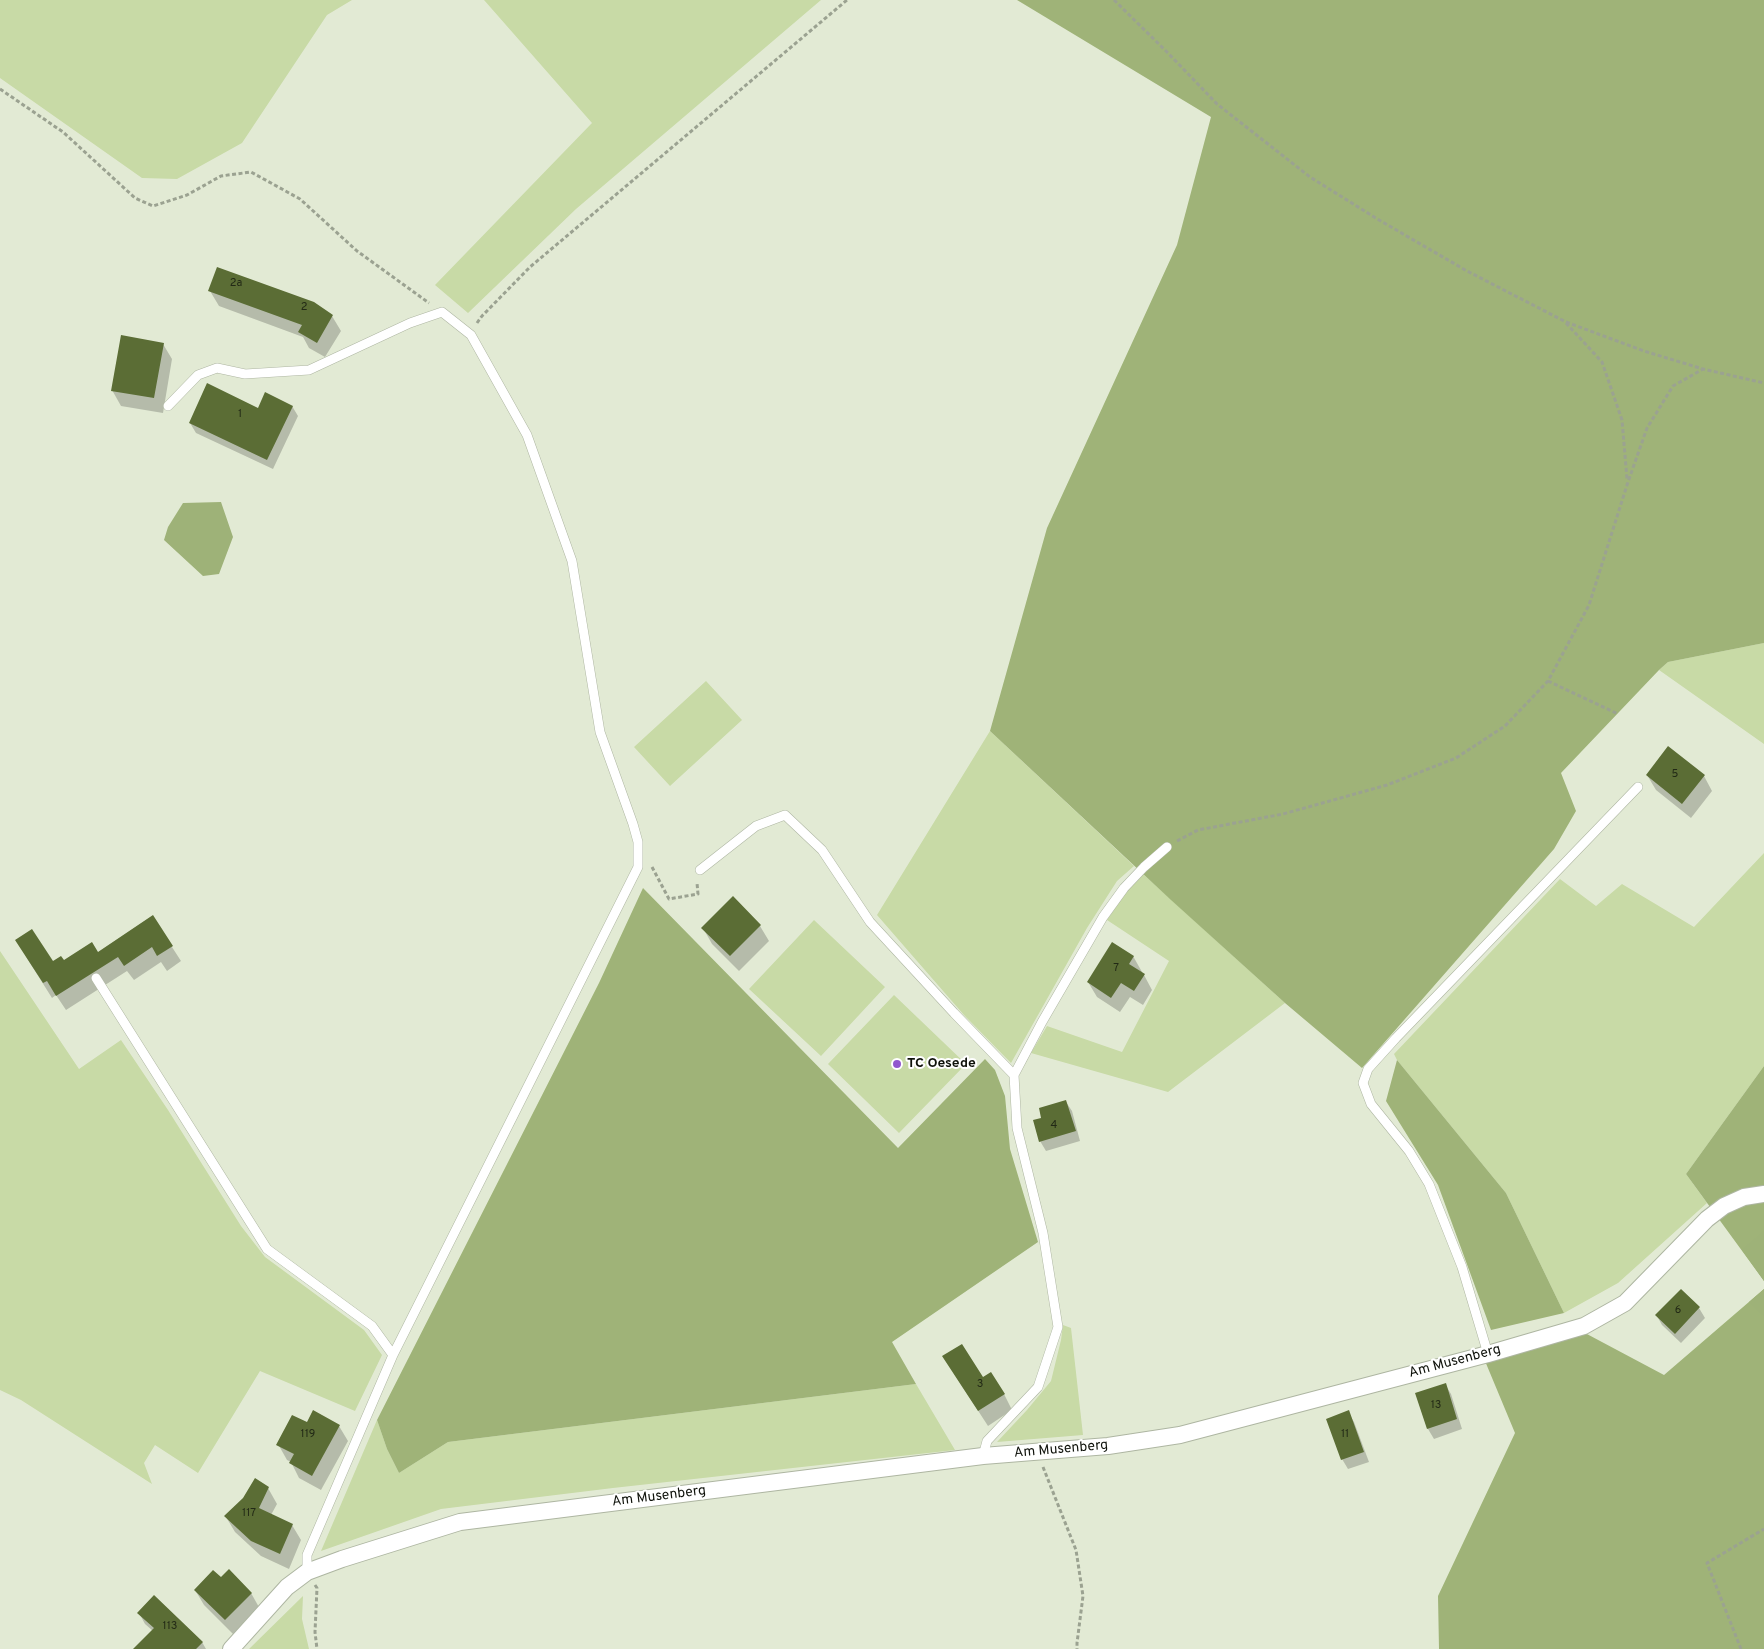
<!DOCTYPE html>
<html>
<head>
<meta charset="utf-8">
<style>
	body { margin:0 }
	canvas { display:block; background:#e2ead4 }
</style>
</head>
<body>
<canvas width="1764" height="1649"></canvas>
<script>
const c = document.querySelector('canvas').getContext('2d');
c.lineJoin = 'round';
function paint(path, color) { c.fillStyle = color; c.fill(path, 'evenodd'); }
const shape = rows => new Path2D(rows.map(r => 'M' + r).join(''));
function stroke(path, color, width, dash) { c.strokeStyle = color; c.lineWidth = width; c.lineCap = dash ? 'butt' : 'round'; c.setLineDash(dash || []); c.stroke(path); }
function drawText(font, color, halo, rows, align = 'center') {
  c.font = font + ' Overpass,sans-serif'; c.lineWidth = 4; c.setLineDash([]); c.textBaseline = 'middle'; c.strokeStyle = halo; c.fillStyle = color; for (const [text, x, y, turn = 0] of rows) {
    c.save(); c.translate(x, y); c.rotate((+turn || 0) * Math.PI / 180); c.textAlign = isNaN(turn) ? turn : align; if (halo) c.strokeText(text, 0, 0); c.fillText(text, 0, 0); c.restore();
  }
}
paint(shape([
	[0,0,352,0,327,15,242,143,177,179,142,178,0,78],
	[484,0,821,0,576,209,468,313,435,285,592,123],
	[1764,643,1764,744,1659,670,1668,662],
	[706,681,742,720,670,786,634,747],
	[990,731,1134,866,1117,881,1087,928,1011,1063,964,1015,877,915],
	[1764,853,1764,1066,1686,1174,1707,1203,1618,1283,1564,1313,1506,1193,1397,1060,1394,1054,1560,879,1596,906,1622,884,1694,927],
	[1143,874,1285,1003,1168,1092,1031,1053,1047,1026,1122,1052,1169,961,1107,920,1125,893],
	[814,920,885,987,821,1056,749,989],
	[0,951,79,1069,121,1040,168,1110,241,1226,265,1257,364,1330,382,1355,355,1411,260,1371,198,1473,155,1445,144,1463,152,1484,21,1400,0,1390],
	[894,995,966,1064,899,1133,828,1064],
	[1063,1325,1071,1328,1083,1435,997,1442,1027,1410,1051,1381,1061,1340],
	[916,1384,955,1450,613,1488,441,1509,321,1551,377,1420,387,1449,399,1473,448,1442],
	[303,1596,302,1619,309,1649,249,1649]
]), '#c8daa6');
paint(shape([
	[1017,0,1764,0,1764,643,1668,662,1659,670,1561,773,1576,811,1554,849,1362,1068,1285,1003,1171,900,990,731,1047,528,1177,245,1211,117],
	[643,888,898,1148,985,1059,995,1070,1005,1096,1010,1149,1038,1242,892,1342,916,1384,448,1442,399,1473,387,1449,377,1420,599,983],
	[1397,1060,1506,1193,1564,1313,1491,1330,1438,1185,1386,1101],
	[1764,1066,1764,1281,1686,1174],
	[1764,1289,1764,1649,1439,1649,1438,1596,1515,1433,1485,1361,1585,1333,1664,1375]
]), '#9fb378');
paint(shape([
	[221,502,233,537,219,574,203,576,164,540,168,527,183,503],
	[1764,1231,1764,1281,1742,1250],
	[1764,1289,1764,1316,1749,1302]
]), '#9eb278');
paint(shape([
	[210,291,332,316,341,331,325,357,309,348,303,337,219,306],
	[163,344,172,359,163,413,121,406,112,390],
	[292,406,298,416,273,469,196,433,190,423,259,409],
	[1647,775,1704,776,1712,791,1691,818,1656,790],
	[152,916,181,961,167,971,161,962,134,980,127,971,66,1010,56,995,52,998,25,955,52,963,63,962,97,953],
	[760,926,769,941,739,971,712,944,703,928],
	[1133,956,1142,972,1141,973,1144,975,1152,990,1143,1005,1130,997,1120,1012,1097,997,1088,982],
	[1066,1102,1072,1111,1080,1141,1046,1151,1040,1141,1043,1118],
	[1681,1290,1699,1308,1705,1318,1681,1343,1662,1325,1657,1316],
	[953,1372,1004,1394,1012,1410,988,1426],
	[1445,1384,1451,1394,1462,1429,1434,1439,1428,1429,1417,1394],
	[1348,1412,1354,1422,1369,1462,1348,1469,1342,1459],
	[307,1424,339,1426,348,1441,321,1490,299,1478,291,1462,287,1460,278,1444],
	[268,1488,277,1504,271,1515,292,1525,301,1540,289,1569,261,1556,235,1532,226,1517],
	[221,1579,251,1593,260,1609,234,1635,204,1605,195,1590],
	[139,1613,202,1642,206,1649,135,1649,153,1631,145,1624]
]), '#0003');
paint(shape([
	[217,267,314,302,333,315,317,343,298,332,302,325,208,291],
	[121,335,164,343,154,398,111,391],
	[207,383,258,408,265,392,293,406,267,460,189,423],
	[1668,746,1705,775,1682,804,1646,775],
	[733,896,761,925,730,956,701,928],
	[153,915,173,946,157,956,152,947,124,966,118,957,56,996,47,981,43,983,15,940,32,929,53,961,61,956,64,960,92,942,98,952],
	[1112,942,1134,956,1129,964,1145,974,1134,991,1121,983,1111,998,1087,982],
	[1066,1100,1076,1131,1039,1142,1033,1120,1041,1118,1039,1108],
	[1681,1289,1700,1307,1675,1334,1655,1315],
	[962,1344,983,1377,991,1372,1005,1394,978,1411,942,1356],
	[1446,1383,1457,1419,1427,1429,1415,1393],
	[313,1410,340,1425,312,1476,289,1463,294,1454,276,1445,292,1415,307,1422],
	[1349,1410,1364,1452,1341,1460,1326,1419],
	[255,1478,269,1487,259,1508,293,1524,280,1554,251,1541,224,1516,243,1498],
	[229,1569,252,1593,225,1620,194,1590,213,1570,221,1577],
	[154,1595,203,1642,196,1649,133,1649,154,1628,137,1613]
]), '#5b6d35');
const service = shape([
	[168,406,198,375,217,368,245,374,309,370,410,323,442,312,471,335,527,435,572,561,600,732,633,824,638,842,638,867,393,1355,307,1555,307,1572],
	[700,870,756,826,785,815,822,850,870,922,954,1013,1014,1075,1017,1128,1043,1233,1058,1327,1038,1387,987,1441,983,1456],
	[96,978,267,1249,372,1326,393,1355],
	[1014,1075,1042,1022,1103,917,1124,888,1144,867,1167,847],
	[1488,1354,1462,1267,1429,1184,1409,1151,1371,1104,1363,1083,1368,1069,1396,1038,1638,787]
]);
const minor = shape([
	[231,1649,287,1587,307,1572,342,1559,460,1522,983,1456,1108,1446,1180,1435,1488,1354,1584,1326,1625,1303,1707,1219,1724,1206,1744,1197,1764,1194]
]);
stroke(service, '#aeb6a2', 10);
stroke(minor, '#aeb6a2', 18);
stroke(shape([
	[1114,0,1167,52,1217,104,1310,177,1379,220,1467,271,1566,322,1644,351,1703,369,1764,383],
	[0,89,63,132,135,198,153,206,187,195,221,176,251,172,300,199,357,251,429,303],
	[477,323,482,316,530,267,847,0],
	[1566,323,1602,362,1622,420,1627,479],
	[1548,681,1618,714],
	[1177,841,1198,830,1283,814,1387,785,1456,758,1505,726,1548,681,1589,605,1628,482,1647,428,1673,386,1703,369],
	[652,867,669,899,698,894,697,883],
	[1043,1467,1076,1550,1083,1596,1077,1643,1077,1649],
	[315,1585,317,1588,315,1632,317,1649],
	[1741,1649,1707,1563,1764,1529]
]), '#9ba291', 3, [4, 2.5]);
stroke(service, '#fff', 9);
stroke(minor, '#fff', 16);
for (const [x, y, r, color] of [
	[897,1064,5,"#9157ce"]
]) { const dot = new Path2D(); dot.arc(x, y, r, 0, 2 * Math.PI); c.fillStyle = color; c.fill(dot); stroke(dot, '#fff', 2); }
drawText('11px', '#222916', null, [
	["2a",236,284],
	["2",304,308],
	["1",240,415],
	["5",1675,775],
	["7",1116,969],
	["4",1054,1126],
	["6",1678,1311],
	["3",980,1385],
	["13",1436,1406],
	["119",308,1435],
	["11",1345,1435],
	["117",249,1514],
	["113",170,1627]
]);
drawText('bold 14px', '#0f120b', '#fff', [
	["TC Oesede",907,1064]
], 'left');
drawText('14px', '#0f120b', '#fff', [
	["Am Musenberg",1455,1362,-15],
	["Am Musenberg",1061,1450,-5],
	["Am Musenberg",659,1497,-7]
]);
</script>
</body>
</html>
